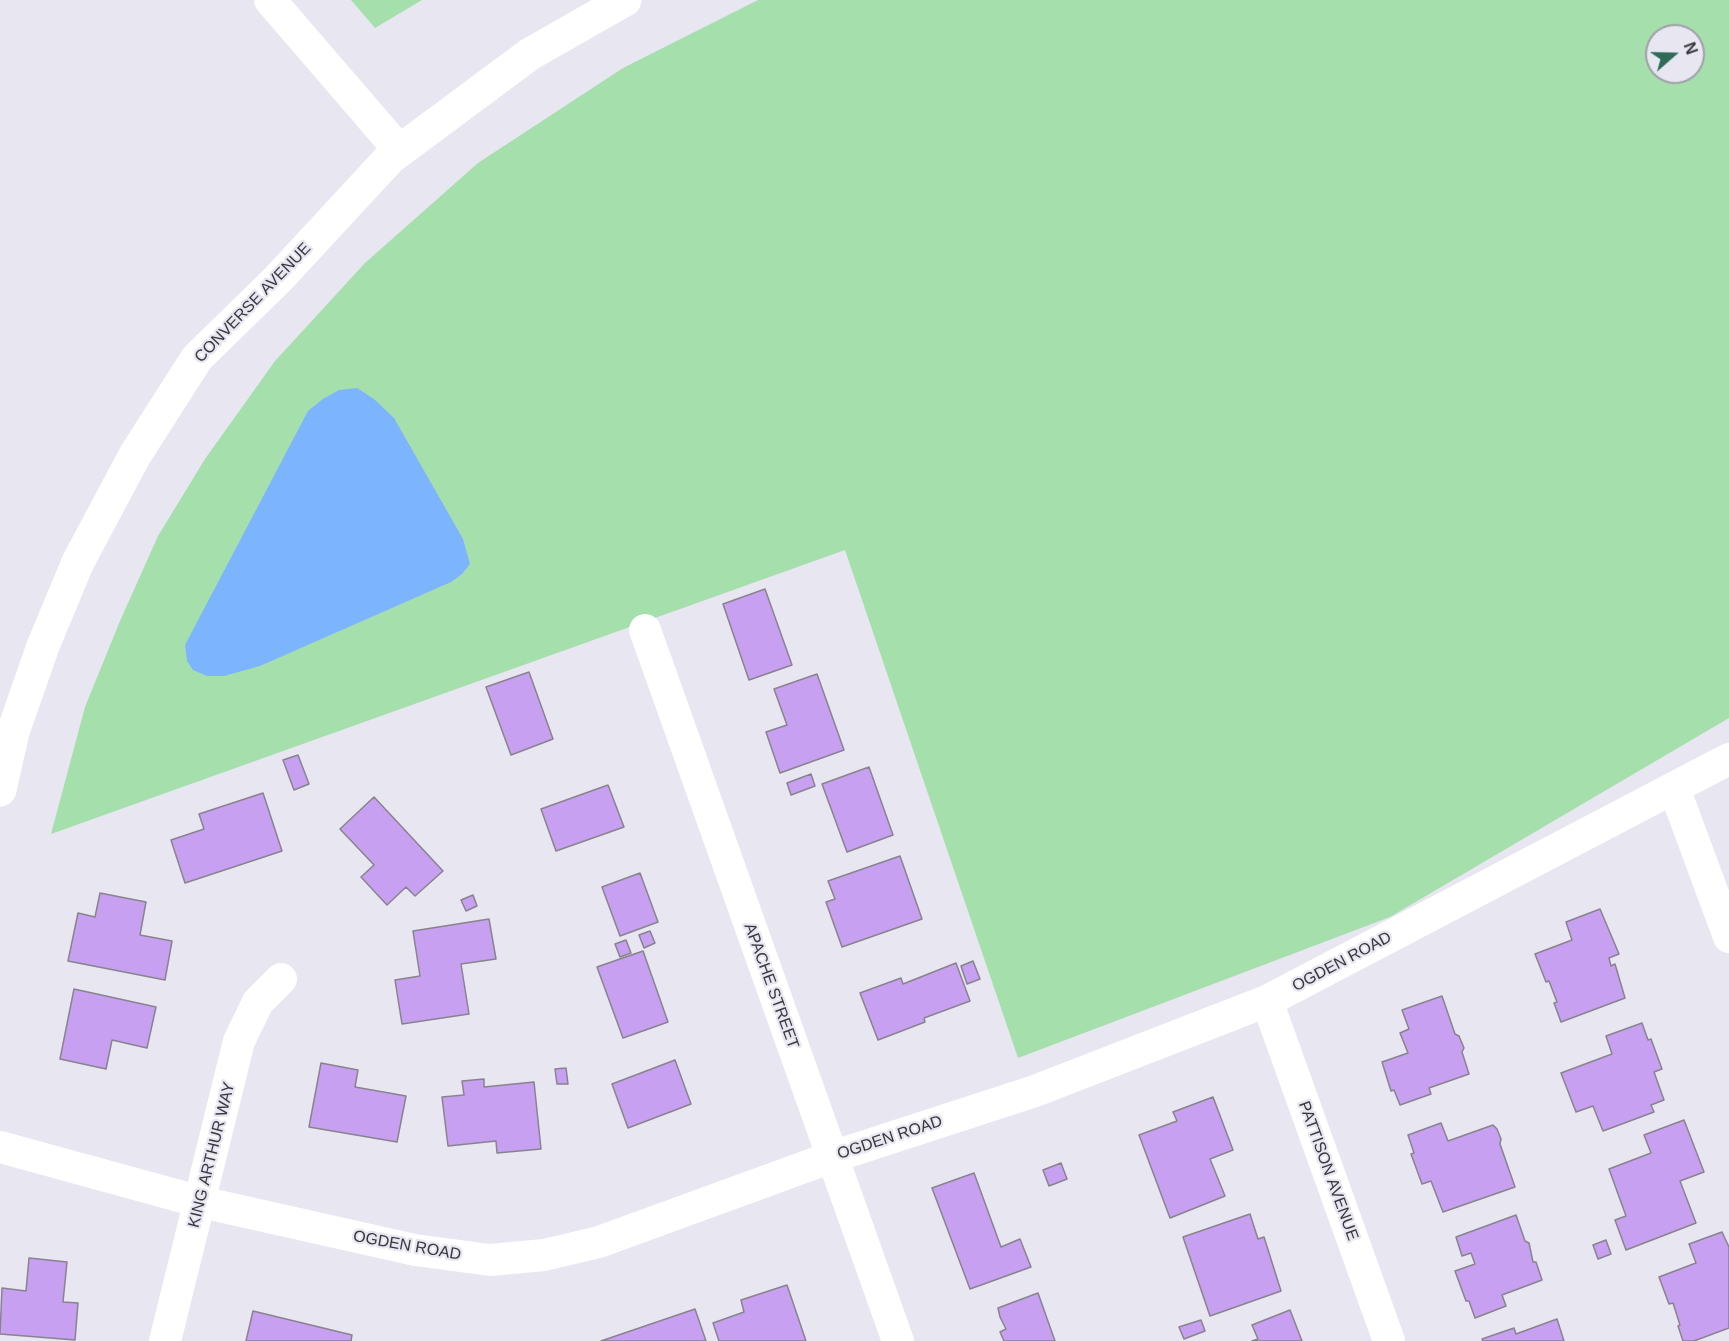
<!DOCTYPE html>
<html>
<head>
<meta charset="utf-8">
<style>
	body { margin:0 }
	#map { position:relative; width:1729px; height:1341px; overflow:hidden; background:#e7e6f1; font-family:Helvetica,sans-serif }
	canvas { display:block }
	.north { position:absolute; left:1645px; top:24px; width:60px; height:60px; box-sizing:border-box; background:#e7e6f1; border:2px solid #a1a0a9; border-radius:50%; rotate:70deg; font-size:16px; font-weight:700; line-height:24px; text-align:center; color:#38373c }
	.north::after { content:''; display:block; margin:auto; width:21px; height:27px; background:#2f6c58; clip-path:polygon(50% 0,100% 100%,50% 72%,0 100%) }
</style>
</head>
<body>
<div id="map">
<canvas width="1729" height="1341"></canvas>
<div class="north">N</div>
</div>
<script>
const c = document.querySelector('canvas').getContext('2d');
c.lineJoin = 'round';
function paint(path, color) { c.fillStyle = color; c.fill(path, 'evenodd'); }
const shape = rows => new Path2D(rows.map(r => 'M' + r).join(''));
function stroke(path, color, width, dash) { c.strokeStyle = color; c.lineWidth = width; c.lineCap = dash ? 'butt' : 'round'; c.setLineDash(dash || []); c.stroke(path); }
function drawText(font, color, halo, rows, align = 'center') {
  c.font = font + ' Helvetica,sans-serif'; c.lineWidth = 4.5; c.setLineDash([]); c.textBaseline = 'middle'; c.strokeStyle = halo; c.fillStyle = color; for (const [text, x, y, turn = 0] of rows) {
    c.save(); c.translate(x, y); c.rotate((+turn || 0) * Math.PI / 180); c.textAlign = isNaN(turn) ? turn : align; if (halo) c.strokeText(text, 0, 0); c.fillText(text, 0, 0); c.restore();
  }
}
paint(shape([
	[351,0,422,0,375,28],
	[758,0,1729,0,1729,718,1390,917,1018,1058,845,550,51,834,85,707,120,621,158,536,205,459,275,361,365,263,478,163,623,68],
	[1657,36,1693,36,1693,72,1657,72]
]), '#a5dfac');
paint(shape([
	[357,388,374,399,394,418,463,539,470,564,462,574,451,582,260,666,224,676,207,676,193,670,187,661,185,645,308,411,323,399,339,390]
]), '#7cb4fe');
const building = shape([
	[765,589,792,665,749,680,723,604,765,589],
	[529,672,553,739,511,755,486,687,529,672],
	[817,674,844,750,780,773,766,732,787,725,774,689,817,674],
	[298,755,309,784,294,790,283,760,298,755],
	[869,767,893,835,847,852,822,784,869,767],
	[811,774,815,786,791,795,787,783,811,774],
	[608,785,624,827,556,851,541,809,608,785],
	[263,793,282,851,185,883,171,840,204,829,199,814,263,793],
	[374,797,443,871,415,896,406,887,387,905,361,877,374,865,340,829,374,797],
	[900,856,922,919,842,947,826,902,835,899,828,881,900,856],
	[640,873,658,922,620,936,602,887,640,873],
	[100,893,146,902,140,935,172,941,165,980,68,961,78,913,95,917,100,893],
	[473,895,477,906,466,911,461,900,473,895],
	[1600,909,1619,954,1609,958,1611,966,1615,964,1625,998,1561,1022,1554,1003,1557,1002,1549,981,1546,982,1535,954,1572,940,1566,922,1600,909],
	[489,919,496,959,461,964,469,1014,402,1024,395,980,420,976,413,931,489,919],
	[650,931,655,943,644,948,639,935,650,931],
	[626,940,631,953,620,957,615,944,626,940],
	[643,951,668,1022,623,1038,597,967,643,951],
	[973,961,980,979,967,984,961,966,973,961],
	[956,963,970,1001,924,1018,925,1022,878,1040,860,993,901,978,903,984,956,963],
	[74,989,156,1007,147,1048,112,1040,106,1069,60,1059,74,989],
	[1442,996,1455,1034,1459,1036,1464,1048,1462,1052,1469,1074,1429,1088,1431,1094,1400,1105,1394,1090,1391,1091,1382,1062,1408,1053,1400,1033,1409,1029,1402,1010,1442,996],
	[1642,1023,1648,1040,1651,1039,1662,1069,1654,1072,1664,1100,1651,1105,1654,1112,1603,1131,1593,1106,1576,1112,1561,1073,1612,1054,1606,1036,1642,1023],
	[675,1060,691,1104,628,1128,612,1084,675,1060],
	[321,1063,358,1070,355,1087,406,1096,397,1142,309,1127,321,1063],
	[566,1068,568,1084,557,1084,555,1069,566,1068],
	[484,1079,484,1087,534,1082,541,1149,497,1153,496,1141,448,1146,442,1097,464,1095,462,1081,484,1079],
	[1213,1097,1233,1150,1210,1159,1225,1196,1170,1218,1139,1135,1177,1121,1173,1112,1213,1097],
	[1684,1120,1704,1172,1680,1181,1696,1223,1626,1250,1615,1220,1626,1216,1609,1169,1651,1153,1644,1135,1684,1120],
	[1441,1123,1448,1141,1493,1125,1497,1129,1501,1139,1500,1144,1515,1187,1443,1212,1431,1181,1422,1184,1411,1154,1414,1153,1408,1135,1441,1123],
	[1061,1163,1067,1179,1049,1186,1043,1170,1061,1163],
	[974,1173,1001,1247,1020,1239,1031,1267,970,1289,932,1188,974,1173],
	[1250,1214,1258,1239,1264,1237,1281,1291,1210,1316,1183,1237,1250,1214],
	[1516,1215,1525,1241,1529,1243,1533,1262,1536,1262,1542,1280,1502,1295,1506,1306,1475,1318,1469,1301,1466,1301,1455,1271,1475,1264,1471,1253,1462,1256,1456,1237,1516,1215],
	[1722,1232,1729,1247,1729,1328,1694,1341,1683,1341,1678,1326,1680,1325,1673,1303,1669,1304,1659,1277,1696,1263,1689,1244,1722,1232],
	[1606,1240,1611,1254,1598,1259,1593,1245,1606,1240],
	[29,1258,67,1262,63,1302,78,1303,75,1340,0,1334,2,1288,26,1291,29,1258],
	[787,1285,806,1341,719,1341,713,1323,744,1312,741,1300,787,1285],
	[1038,1293,1055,1341,1004,1341,1000,1332,1006,1329,1000,1317,998,1308,1038,1293],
	[695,1309,706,1341,601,1341,695,1309],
	[1290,1310,1302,1341,1252,1341,1258,1339,1252,1325,1290,1310],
	[253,1311,352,1335,351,1341,246,1341,253,1311],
	[1557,1319,1564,1341,1483,1341,1482,1339,1514,1328,1516,1334,1557,1319],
	[1201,1320,1205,1331,1184,1339,1179,1327,1201,1320]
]);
paint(building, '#c8a0f2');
stroke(building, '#88838d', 1.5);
stroke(shape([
	[270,0,400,151],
	[645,630,898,1341],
	[1674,788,1729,937],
	[1267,1001,1389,1341],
	[0,1147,201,1202,415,1250,490,1260,544,1255,599,1242,832,1157,1035,1091,1267,1001,1729,759],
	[165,1341,239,1041,258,1002,281,979]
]), '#fff', 32);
stroke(shape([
	[0,790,13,732,43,646,78,562,135,455,197,358,278,279,390,158,530,54,625,0]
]), '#fff', 33);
drawText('16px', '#38373c', '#e7e6f1', [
	["CONVERSE AVENUE",253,303,-46],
	["OGDEN ROAD",1342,962,-28],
	["APACHE STREET",771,986,70],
	["OGDEN ROAD",890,1138,-18],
	["KING ARTHUR WAY",212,1155,-76],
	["PATTISON AVENUE",1328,1171,70],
	["OGDEN ROAD",407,1246,10]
]);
</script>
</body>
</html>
